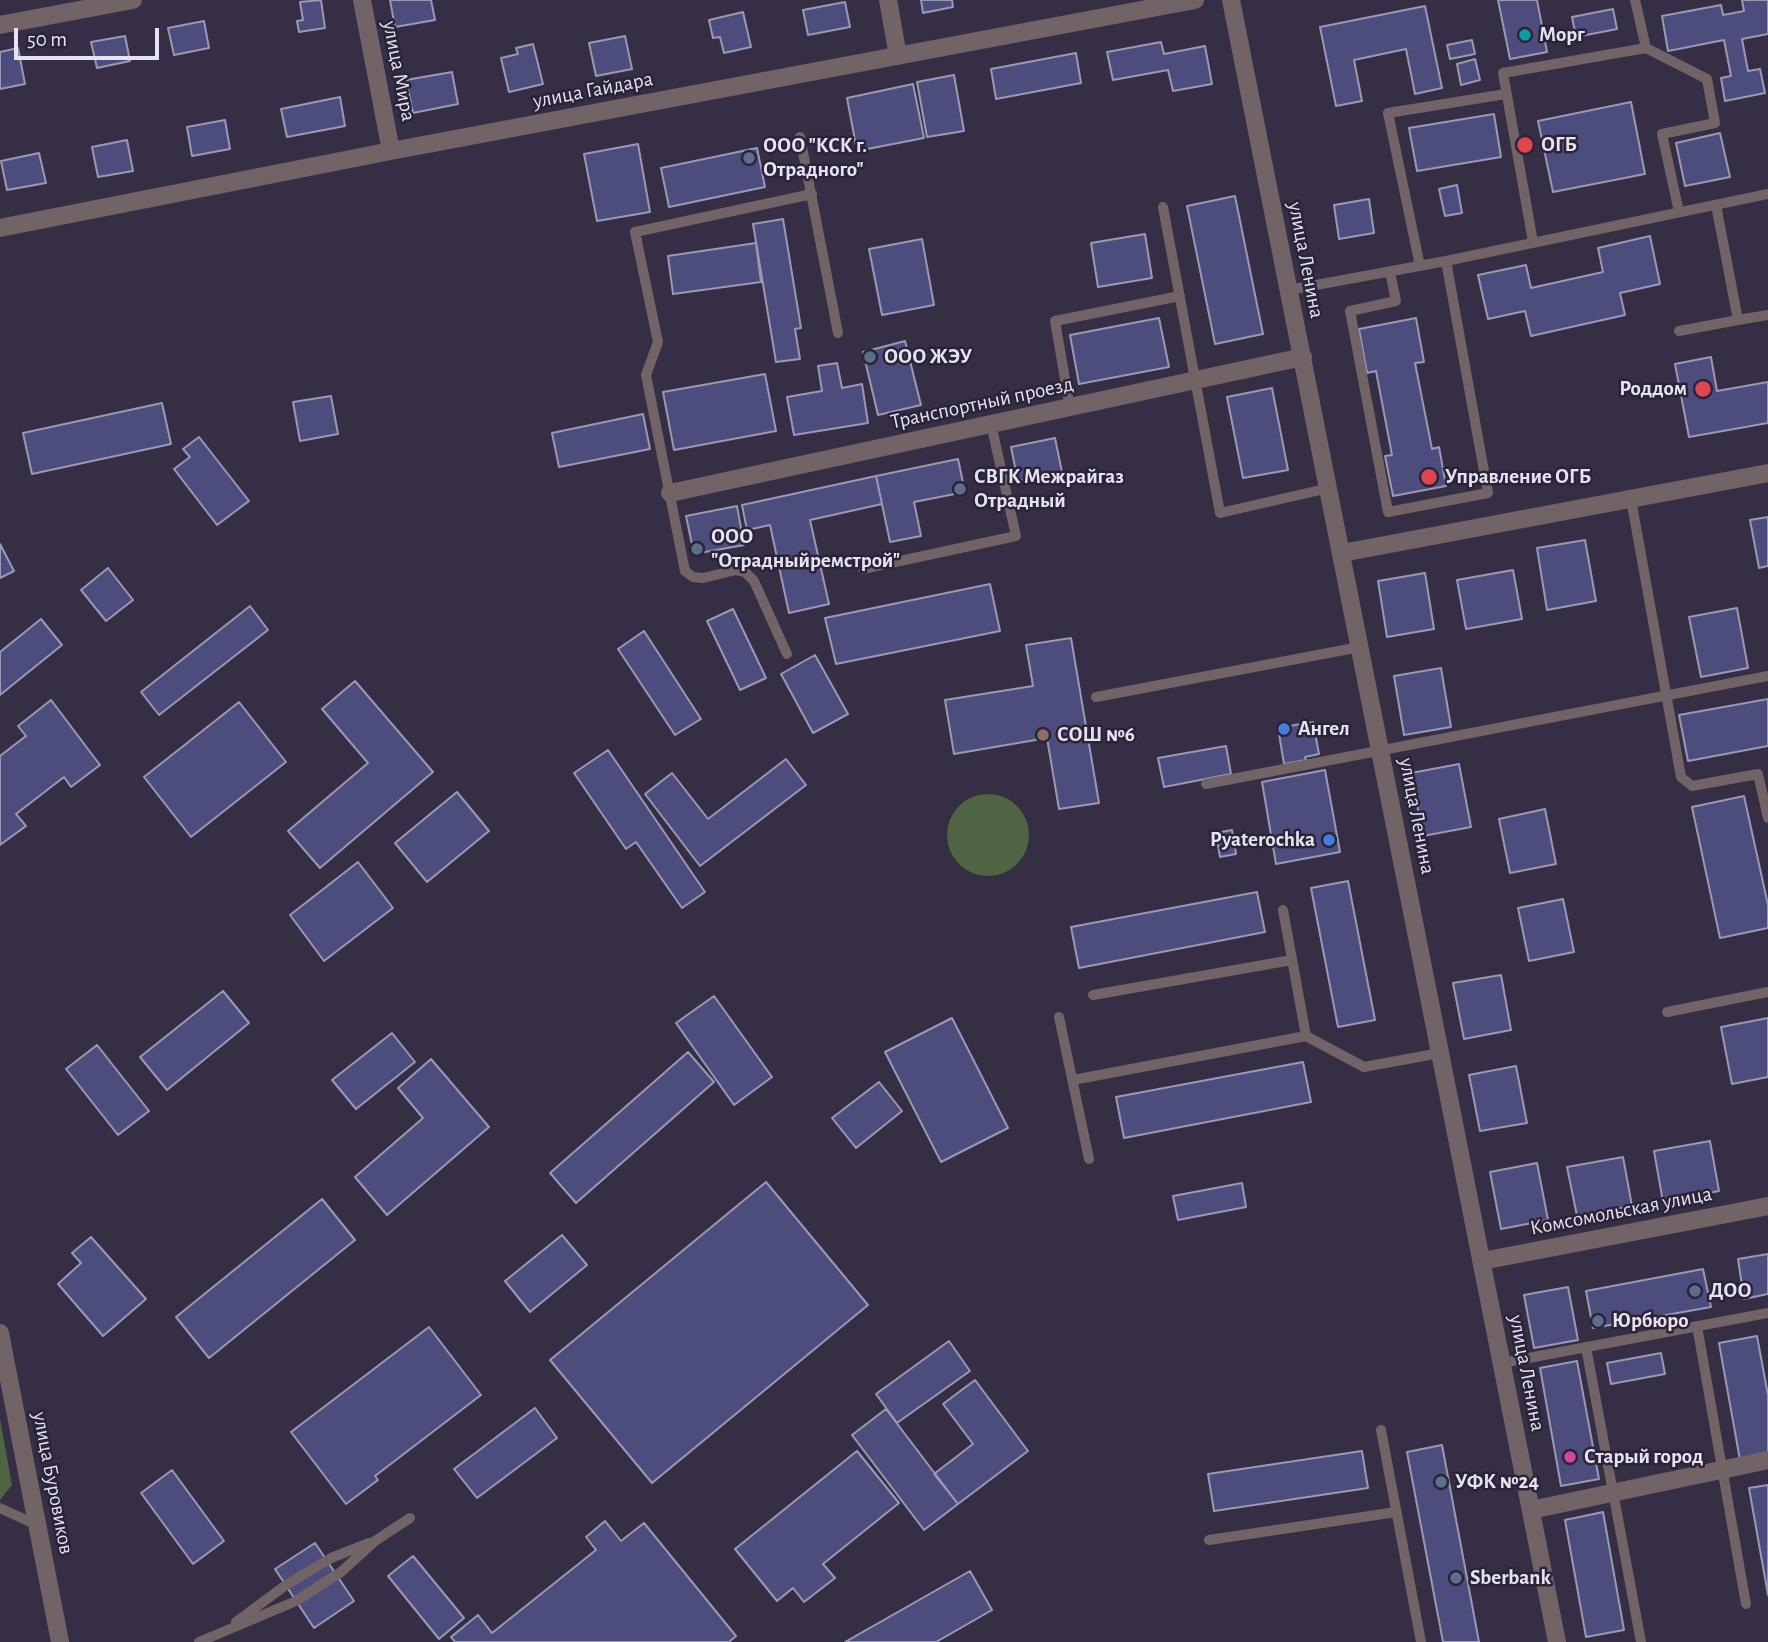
<!DOCTYPE html>
<html>
<head>
<meta charset="utf-8">
<style>
	body { margin:0 }
	#map { position:relative; width:1768px; height:1642px; overflow:hidden; background:#352e44; font-family:"Alegreya Sans",sans-serif }
	canvas { display:block }
	.scale { position:absolute; left:14px; top:28px; width:145px; height:32px; box-sizing:border-box; border:4px solid #e6e2f0; border-top:0; padding-left:9px; font-size:21px; line-height:24px; white-space:nowrap; color:#e6e2f0; -webkit-text-stroke:5px #2b2439; paint-order:stroke }
</style>
</head>
<body>
<div id="map">
<canvas width="1768" height="1642"></canvas>
<div class="scale">50 m</div>
</div>
<script>
const c = document.querySelector('canvas').getContext('2d');
c.lineJoin = 'round';
function paint(path, color) { c.fillStyle = color; c.fill(path, 'evenodd'); }
const shape = rows => new Path2D(rows.map(r => 'M' + r).join(''));
function stroke(path, color, width, dash) { c.strokeStyle = color; c.lineWidth = width; c.lineCap = dash ? 'butt' : 'round'; c.setLineDash(dash || []); c.stroke(path); }
function drawText(font, color, halo, rows, align = 'center') {
  c.font = font + ' "Alegreya Sans",sans-serif'; c.lineWidth = 5; c.setLineDash([]); c.textBaseline = 'middle'; c.strokeStyle = halo; c.fillStyle = color; for (const [text, x, y, turn = 0] of rows) {
    c.save(); c.translate(x, y); c.rotate((+turn || 0) * Math.PI / 180); c.textAlign = isNaN(turn) ? turn : align; if (halo) c.strokeText(text, 0, 0); c.fillText(text, 0, 0); c.restore();
  }
}
paint(shape([
	'947 835a41 41 0 1 1 82 0a41 41 0 1 1-82 0Z',
	[0,1419,12,1485,0,1500]
]), '#4f6442');
const building = shape([
	[321,0,325,28,299,32,297,21,303,20,300,2,321,0],
	[390,0,431,0,435,20,395,27,390,0],
	[921,0,952,0,953,7,923,13,921,0],
	[1498,0,1537,0,1547,52,1510,59,1498,0],
	[1742,0,1768,0,1768,34,1742,39,1748,71,1760,69,1765,93,1725,101,1721,78,1731,76,1724,40,1668,51,1662,16,1721,5,1723,15,1744,11,1742,0],
	[845,2,850,27,808,35,803,10,845,2],
	[1425,6,1442,88,1415,94,1406,49,1354,60,1362,101,1336,106,1320,27,1425,6],
	[1613,9,1617,29,1576,37,1572,17,1613,9],
	[743,12,751,47,724,53,720,37,713,38,709,20,743,12],
	[204,21,209,48,174,55,168,28,204,21],
	[125,36,130,61,97,68,91,42,125,36],
	[625,36,632,69,596,76,589,43,625,36],
	[1472,40,1475,54,1450,59,1447,45,1472,40],
	[1161,42,1164,54,1205,46,1212,84,1173,91,1168,70,1113,80,1107,52,1161,42],
	[533,44,543,84,509,92,501,58,518,54,516,48,533,44],
	[18,48,25,84,0,89,0,52,18,48],
	[1076,53,1081,83,996,99,991,69,1076,53],
	[1475,59,1480,80,1461,85,1457,64,1475,59],
	[452,72,458,104,413,113,406,80,452,72],
	[954,75,964,131,927,137,917,82,954,75],
	[913,84,924,138,857,151,847,98,913,84],
	[340,97,345,126,287,137,281,109,340,97],
	[1631,102,1645,174,1553,192,1538,121,1631,102],
	[1494,114,1501,157,1417,171,1409,128,1494,114],
	[225,120,230,149,192,156,187,127,225,120],
	[1720,133,1730,177,1685,186,1676,143,1720,133],
	[127,140,133,171,98,177,92,147,127,140],
	[638,144,650,212,597,221,584,154,638,144],
	[757,148,765,187,669,207,661,168,757,148],
	[39,153,46,183,7,190,1,161,39,153],
	[1457,185,1462,213,1445,216,1439,189,1457,185],
	[1235,196,1263,334,1215,344,1187,206,1235,196],
	[1369,199,1374,233,1339,239,1334,205,1369,199],
	[783,219,801,328,795,329,800,359,776,362,753,224,783,219],
	[1145,234,1152,278,1098,287,1091,243,1145,234],
	[1650,236,1660,284,1620,293,1625,315,1531,336,1525,311,1488,319,1478,275,1526,265,1531,288,1603,272,1598,248,1650,236],
	[922,239,934,305,882,315,869,249,922,239],
	[756,243,761,282,673,294,668,256,756,243],
	[1159,318,1169,367,1079,384,1070,335,1159,318],
	[1416,318,1424,362,1415,363,1432,449,1439,447,1446,486,1393,496,1385,456,1392,455,1376,371,1367,373,1359,329,1416,318],
	[905,341,921,405,878,415,863,352,905,341],
	[1711,357,1717,391,1768,382,1768,423,1689,437,1675,364,1711,357],
	[837,363,842,388,862,384,868,423,794,435,787,397,822,391,818,366,837,363],
	[765,374,776,431,674,450,663,392,765,374],
	[1272,388,1288,470,1243,478,1227,397,1272,388],
	[331,396,338,434,300,441,293,402,331,396],
	[162,403,171,444,32,474,23,433,162,403],
	[643,414,650,449,559,467,552,433,643,414],
	[199,437,249,501,217,525,174,469,190,457,183,449,199,437],
	[1055,438,1062,472,1018,481,1011,447,1055,438],
	[958,459,965,492,914,502,921,536,890,542,876,476,958,459],
	[876,476,882,504,810,520,829,604,789,613,770,525,747,530,742,505,876,476],
	[737,506,744,545,694,554,686,516,737,506],
	[1768,517,1768,566,1759,568,1750,520,1768,517],
	[1585,540,1596,601,1547,610,1537,548,1585,540],
	[0,544,14,571,0,578,0,544],
	[108,568,133,600,106,621,81,590,108,568],
	[1513,570,1522,619,1466,629,1457,580,1513,570],
	[1425,573,1434,629,1387,637,1378,581,1425,573],
	[990,584,1000,631,836,664,825,618,990,584],
	[250,606,268,630,159,715,141,692,250,606],
	[1737,608,1748,668,1701,677,1689,617,1737,608],
	[733,609,766,678,740,690,707,621,733,609],
	[41,619,62,645,0,695,0,652,41,619],
	[644,631,701,719,675,735,618,649,644,631],
	[1071,638,1099,803,1059,809,1047,738,954,754,945,700,1033,686,1026,645,1071,638],
	[815,655,848,714,813,733,781,674,815,655],
	[1441,668,1451,727,1404,735,1394,676,1441,668],
	[355,681,433,772,320,868,288,831,368,763,322,709,355,681],
	[1768,699,1768,746,1688,761,1679,715,1768,699],
	[51,700,100,765,71,787,64,777,16,814,26,826,0,845,0,756,26,736,18,726,51,700],
	[239,702,286,762,191,837,144,777,239,702],
	[1313,722,1319,754,1305,757,1306,760,1284,764,1278,728,1313,722],
	[1226,746,1231,774,1164,787,1158,758,1226,746],
	[608,750,705,892,682,908,636,842,626,849,574,773,608,750],
	[786,759,806,785,700,866,645,794,672,773,708,819,786,759],
	[1459,764,1471,827,1423,836,1411,773,1459,764],
	[1325,770,1340,852,1276,864,1262,782,1325,770],
	[457,792,489,831,427,882,395,843,457,792],
	[1744,796,1768,905,1768,928,1720,938,1692,807,1744,796],
	[1545,809,1556,864,1510,873,1499,819,1545,809],
	[1232,830,1236,854,1220,857,1216,833,1232,830],
	[358,862,393,908,324,961,290,915,358,862],
	[1348,881,1375,1020,1338,1027,1311,888,1348,881],
	[1257,892,1265,932,1079,968,1071,927,1257,892],
	[1563,899,1574,952,1529,961,1518,908,1563,899],
	[1501,975,1511,1030,1464,1039,1453,983,1501,975],
	[223,991,249,1023,167,1090,140,1057,223,991],
	[714,996,772,1077,734,1105,676,1023,714,996],
	[952,1018,1008,1128,941,1162,885,1052,952,1018],
	[1768,1018,1768,1077,1732,1084,1721,1027,1768,1018],
	[392,1033,415,1062,356,1109,332,1080,392,1033],
	[97,1045,149,1111,118,1135,66,1069,97,1045],
	[688,1052,714,1082,576,1203,550,1173,688,1052],
	[431,1059,489,1127,387,1215,355,1177,423,1118,398,1088,431,1059],
	[1303,1062,1311,1102,1124,1138,1116,1097,1303,1062],
	[1516,1066,1527,1123,1480,1131,1469,1075,1516,1066],
	[879,1082,902,1111,856,1148,832,1118,879,1082],
	[1710,1141,1719,1191,1663,1202,1654,1151,1710,1141],
	[1623,1157,1632,1206,1577,1216,1567,1167,1623,1157],
	[1537,1163,1548,1220,1501,1229,1490,1172,1537,1163],
	[766,1182,868,1305,652,1483,550,1360,766,1182],
	[1242,1183,1246,1207,1178,1220,1173,1196,1242,1183],
	[322,1199,355,1240,209,1358,176,1317,322,1199],
	[562,1235,587,1265,530,1312,505,1281,562,1235],
	[91,1237,146,1299,103,1336,58,1284,81,1263,72,1253,91,1237],
	[1768,1254,1768,1294,1744,1299,1738,1259,1768,1254],
	[1703,1269,1711,1307,1593,1328,1586,1291,1703,1269],
	[1568,1287,1578,1340,1534,1348,1524,1295,1568,1287],
	[429,1327,481,1395,375,1476,378,1480,346,1504,291,1432,429,1327],
	[1757,1336,1768,1395,1768,1455,1740,1460,1719,1343,1757,1336],
	[949,1341,970,1371,897,1423,876,1394,949,1341],
	[1661,1353,1665,1374,1611,1384,1607,1363,1661,1353],
	[1577,1361,1599,1479,1561,1486,1540,1368,1577,1361],
	[975,1380,1028,1451,958,1504,934,1474,973,1444,943,1404,975,1380],
	[535,1408,557,1438,477,1498,454,1469,535,1408],
	[886,1409,958,1504,924,1530,852,1435,886,1409],
	[1442,1445,1479,1642,1443,1642,1407,1452,1442,1445],
	[857,1451,899,1503,823,1564,835,1578,804,1602,793,1588,777,1601,735,1549,857,1451],
	[1362,1451,1368,1488,1214,1511,1208,1474,1362,1451],
	[172,1470,224,1541,193,1564,141,1493,172,1470],
	[1768,1485,1768,1595,1749,1488,1768,1485],
	[1603,1512,1624,1630,1586,1637,1565,1520,1603,1512],
	[605,1521,621,1541,644,1523,736,1636,729,1642,455,1642,451,1637,478,1615,492,1633,596,1550,586,1537,605,1521],
	[315,1543,354,1601,314,1628,275,1569,315,1543],
	[413,1556,464,1618,439,1639,388,1576,413,1556],
	[970,1571,992,1610,936,1642,845,1642,970,1571]
]);
paint(building, '#4d4d7d');
stroke(building, '#9899b4', 2);
stroke(shape([
	[1646,48,1707,79,1715,123,1662,134,1679,212],
	[800,137,838,333],
	[1716,205,1738,320,1768,315],
	[1163,207,1220,513,1329,488],
	[1533,242,1503,73,1646,48,1635,0],
	[1420,266,1388,113,1506,94],
	[1390,272,1396,301,1350,311,1388,512,1488,493,1446,261],
	[1289,290,1446,261,1768,194],
	[1679,331,1738,320],
	[1070,408,1055,321,1180,296],
	[1631,499,1681,777,1692,786,1758,774,1768,818],
	[863,569,1016,536,991,424],
	[787,654,754,581,745,572,736,570,703,578,693,577,685,571,646,375,658,342,635,232,812,194],
	[1096,697,1360,647],
	[1206,784,1768,676],
	[1093,995,1292,960],
	[1667,1012,1768,992],
	[1059,1017,1089,1159],
	[1306,1036,1364,1067,1440,1053],
	[1073,1080,1306,1036,1283,910],
	[1697,1326,1746,1604],
	[1586,1347,1641,1642],
	[1502,1363,1768,1313],
	[1381,1430,1421,1642],
	[0,1508,39,1526],
	[1209,1540,1396,1512],
	[236,1622,286,1585,331,1558,369,1543],
	[199,1642,296,1601,341,1572,375,1541,410,1518]
]), '#716366', 10);
stroke(shape([
	[362,0,391,151],
	[888,0,898,56],
	[1231,0,1557,1642],
	[0,25,133,0],
	[0,228,391,151,1195,0],
	[670,493,1303,357],
	[1342,553,1768,473],
	[1482,1261,1768,1206],
	[0,1333,60,1642],
	[1531,1510,1768,1460]
]), '#716366', 18);
for (const [x, y, r, color] of [
	[1525,35,7,"#0f9aa8"],
	[1525,145,9,"#e0444e"],
	[749,158,7,"#5c6f8a"],
	[870,357,7,"#5c6f8a"],
	[1703,389,9,"#e0444e"],
	[1429,477,9,"#e0444e"],
	[960,489,7,"#5c6f8a"],
	[697,549,7,"#5c6f8a"],
	[1284,729,7,"#3f7fe0"],
	[1043,735,7,"#8d6e63"],
	[1329,840,7,"#3f7fe0"],
	[1695,1291,7,"#5c6f8a"],
	[1598,1321,7,"#5c6f8a"],
	[1570,1457,7,"#d1479c"],
	[1441,1482,7,"#5c6f8a"],
	[1456,1578,7,"#5c6f8a"]
]) { const dot = new Path2D(); dot.arc(x, y, r, 0, 2 * Math.PI); c.fillStyle = color; c.fill(dot); stroke(dot, '#2b2439', 2.5); }
drawText('bold 21px', '#e6e2f0', '#2b2439', [
	["Морг",1539,35],
	["ОГБ",1541,145],
	["ООО \"КСК г.",763,146],
	["Отрадного\"",763,170],
	["ООО ЖЭУ",884,357],
	["Роддом",1687,389,"right"],
	["СВГК Межрайгаз",974,477],
	["Отрадный",974,501],
	["Управление ОГБ",1445,477],
	["ООО",711,537],
	["\"Отрадныйремстрой\"",711,561],
	["Ангел",1298,729],
	["СОШ №6",1057,735],
	["Pyaterochka",1315,840,"right"],
	["ДОО",1709,1291],
	["Юрбюро",1612,1321],
	["Старый город",1584,1457],
	["УФК №24",1455,1482],
	["Sberbank",1470,1578]
], 'left');
drawText('21px', '#e6e2f0', '#2b2439', [
	["улица Мира",399,71,79],
	["улица Гайдара",593,90,-11],
	["улица Ленина",1306,260,79],
	["Транспортный проезд",982,403,-12],
	["улица Ленина",1417,816,79],
	["Комсомольская улица",1621,1211,-11],
	["улица Ленина",1527,1373,79],
	["улица Буровиков",53,1483,79]
]);
</script>
</body>
</html>
